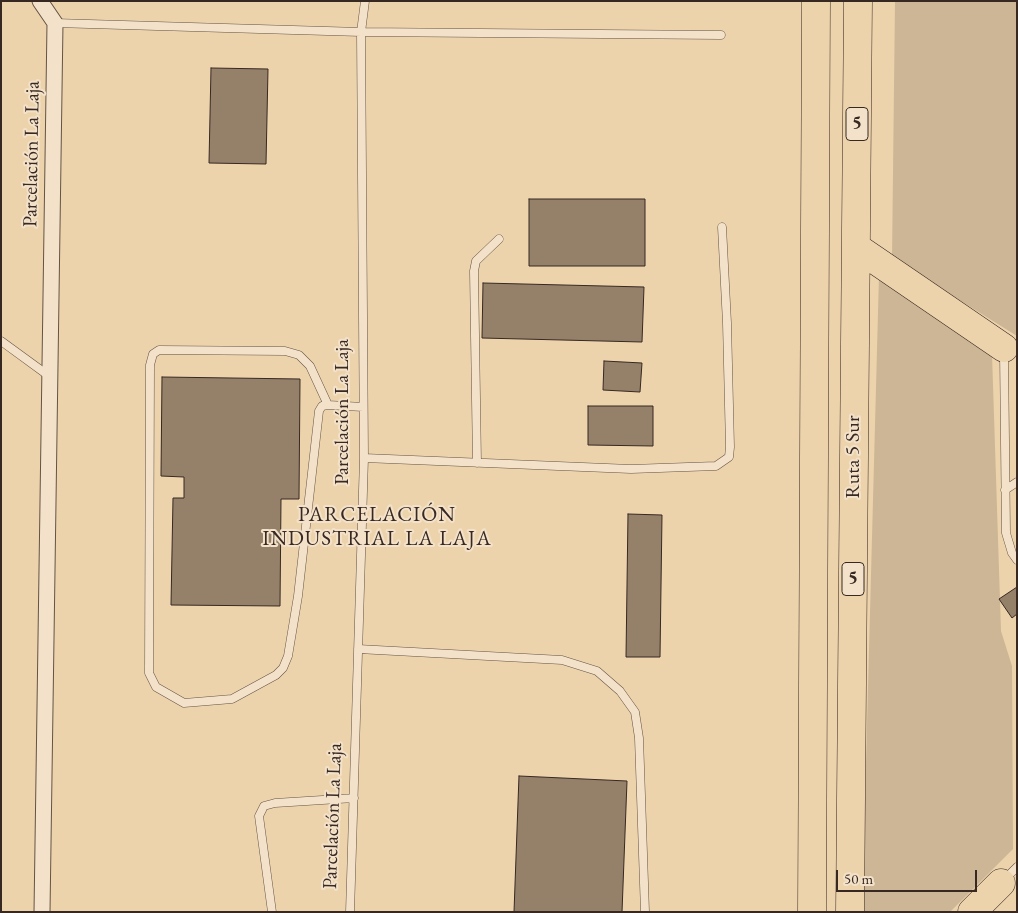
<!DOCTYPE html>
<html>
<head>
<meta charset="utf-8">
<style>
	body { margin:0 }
	#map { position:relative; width:1018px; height:913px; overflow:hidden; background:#ecd3ac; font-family:"EB Garamond",serif }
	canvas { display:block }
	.frame { position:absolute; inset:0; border:2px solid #372822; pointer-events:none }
	.scale { position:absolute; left:836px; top:870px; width:141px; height:22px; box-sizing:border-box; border:2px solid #372822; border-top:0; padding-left:6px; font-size:15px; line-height:18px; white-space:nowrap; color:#372822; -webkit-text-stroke:4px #f3e2c9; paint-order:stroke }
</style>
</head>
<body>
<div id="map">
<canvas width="1018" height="913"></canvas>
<div class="frame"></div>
<div class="scale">50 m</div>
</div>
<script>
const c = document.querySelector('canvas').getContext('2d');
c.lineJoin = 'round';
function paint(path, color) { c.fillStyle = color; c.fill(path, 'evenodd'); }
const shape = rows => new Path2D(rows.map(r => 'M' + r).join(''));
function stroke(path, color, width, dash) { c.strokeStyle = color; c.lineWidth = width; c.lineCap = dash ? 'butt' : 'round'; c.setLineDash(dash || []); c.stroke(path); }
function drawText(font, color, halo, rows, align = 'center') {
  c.font = font + ' "EB Garamond",serif'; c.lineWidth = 4; c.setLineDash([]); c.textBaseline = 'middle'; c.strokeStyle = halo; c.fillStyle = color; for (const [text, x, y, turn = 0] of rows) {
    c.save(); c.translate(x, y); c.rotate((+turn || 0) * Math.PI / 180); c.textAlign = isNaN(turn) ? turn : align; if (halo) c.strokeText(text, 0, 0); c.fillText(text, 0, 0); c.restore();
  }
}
paint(shape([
	[895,1,1017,1,1017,336,892,258],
	[879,275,992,354,1001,631,1012,666,1013,849,950,912,862,912]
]), '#cdb695');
const building = shape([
	[211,68,268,69,266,164,209,163,211,68],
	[529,199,645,199,645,266,529,266,529,199],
	[483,283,644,287,642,342,482,338,483,283],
	[604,361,642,363,640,392,603,390,604,361],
	[162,377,300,379,299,499,281,499,280,606,171,605,173,498,184,498,184,477,161,476,162,377],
	[588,406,653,406,653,446,588,445,588,406],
	[628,514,662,515,660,657,626,657,628,514],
	[1017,587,1017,614,1012,618,999,599,1017,587],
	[519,776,627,781,622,912,514,912,519,776]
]);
paint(building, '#95816a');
stroke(building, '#372822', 1);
const lane = shape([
	[55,23,361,32,721,35],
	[1,341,49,376],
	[1004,352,1006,533,1012,553,1017,560],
	[328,405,310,366,299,355,285,351,159,350,153,354,150,365,149,673,156,687,184,703,232,699,276,675,283,668,288,656,298,596,319,411,322,406,328,405,363,407],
	[364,458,631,469,716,466,729,457,730,447,727,323,722,227],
	[477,463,474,271,476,261,499,239],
	[1005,490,1017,482],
	[358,649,562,660,597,671,620,691,635,712,639,738,645,912],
	[1004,880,1017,867],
	[272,912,259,816,264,806,275,803,354,798],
	[350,912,364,458,361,32,365,1]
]);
const street = shape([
	[40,1,55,23,42,912]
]);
const highway = shape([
	[856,247,1004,348],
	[812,912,816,1],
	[850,912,858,1],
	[972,912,1001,883]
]);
stroke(lane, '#645344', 9);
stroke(street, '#645344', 17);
stroke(highway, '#372822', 29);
stroke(lane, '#f3e2c9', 8);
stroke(street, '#f3e2c9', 15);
stroke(highway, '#ecd3ac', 28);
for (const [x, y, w] of [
	[857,124,22],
	[853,579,22]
]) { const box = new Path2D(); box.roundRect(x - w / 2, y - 16.5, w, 33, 4); c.fillStyle = '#f3e2c9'; c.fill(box); stroke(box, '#372822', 1); }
drawText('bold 19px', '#372822', null, [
	["5",857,124],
	["5",853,579]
]);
drawText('20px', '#372822', '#f3e2c9', [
	["Parcelación La Laja",32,154,-89],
	["Parcelación La Laja",343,412,-90],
	["Ruta 5 Sur",854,457,-90],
	["Parcelación La Laja",333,816,-88]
]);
c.letterSpacing = '1px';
drawText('21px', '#372822', '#f3e2c9', [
	["PARCELACIÓN",377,515],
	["INDUSTRIAL LA LAJA",377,539]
]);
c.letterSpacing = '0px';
</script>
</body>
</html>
